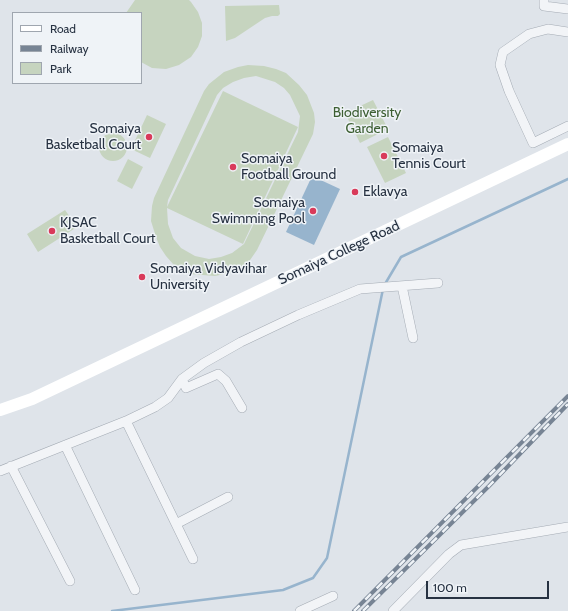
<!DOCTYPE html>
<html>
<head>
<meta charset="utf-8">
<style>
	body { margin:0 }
	#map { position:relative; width:568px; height:611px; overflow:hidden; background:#dfe4ea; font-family:Cabin,sans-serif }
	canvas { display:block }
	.legend { position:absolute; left:12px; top:12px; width:130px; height:72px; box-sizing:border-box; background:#eff3f7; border:1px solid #9fa6af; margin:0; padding:5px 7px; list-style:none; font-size:12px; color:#273242 }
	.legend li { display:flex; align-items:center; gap:8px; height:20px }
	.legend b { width:20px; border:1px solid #9fa6af }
	.scale { position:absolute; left:426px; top:581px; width:123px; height:18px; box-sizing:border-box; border:2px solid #273242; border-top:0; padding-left:5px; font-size:12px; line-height:14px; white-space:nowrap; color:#273242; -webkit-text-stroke:3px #eff3f7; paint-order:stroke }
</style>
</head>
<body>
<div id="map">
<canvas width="568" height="611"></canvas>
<ul class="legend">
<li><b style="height:5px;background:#fff"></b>Road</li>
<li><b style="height:5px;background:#778494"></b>Railway</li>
<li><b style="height:11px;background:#c6d4bf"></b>Park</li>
</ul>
<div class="scale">100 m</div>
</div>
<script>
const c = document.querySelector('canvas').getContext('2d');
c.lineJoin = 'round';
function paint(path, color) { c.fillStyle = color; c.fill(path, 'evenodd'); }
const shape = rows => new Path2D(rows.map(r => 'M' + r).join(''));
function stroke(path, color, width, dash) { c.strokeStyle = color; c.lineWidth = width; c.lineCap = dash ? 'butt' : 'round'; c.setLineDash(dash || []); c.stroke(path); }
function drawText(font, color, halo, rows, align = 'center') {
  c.font = font + ' Cabin,sans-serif'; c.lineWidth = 3; c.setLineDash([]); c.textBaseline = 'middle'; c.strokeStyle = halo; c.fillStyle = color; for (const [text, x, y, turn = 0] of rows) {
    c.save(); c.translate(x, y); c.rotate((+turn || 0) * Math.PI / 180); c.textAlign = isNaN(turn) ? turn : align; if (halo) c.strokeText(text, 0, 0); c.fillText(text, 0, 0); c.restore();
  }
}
paint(shape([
	[135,0,189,0,191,2,198,12,202,23,202,36,198,47,191,57,179,65,166,69,152,68,141,62,141,13,126,13],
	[279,5,280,14,278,16,272,16,265,18,235,38,226,41,225,6],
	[248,65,264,66,276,69,286,73,299,85,307,95,314,113,315,122,313,134,257,250,248,263,234,272,215,276,190,274,181,270,173,264,166,256,160,247,156,237,151,221,152,206,154,198,204,91,209,84,224,72,238,67],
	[256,76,275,82,284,88,290,95,300,116,298,132,244,244,232,253,221,257,209,259,195,256,181,248,173,238,168,224,167,208,243,244,298,127,223,91,167,207,168,200,217,95,223,88,233,82,244,78],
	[373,100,388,129,360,143,345,113],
	[147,115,166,124,150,158,131,149],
	'99 147a14 14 0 1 1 28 0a14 14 0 1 1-28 0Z',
	[388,137,406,173,385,183,367,147],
	[128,159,143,167,132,189,117,181],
	[65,210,77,227,38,252,27,234]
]), '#c6d4bf');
paint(shape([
	[312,176,340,189,314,245,286,232]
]), '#97b4cd');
stroke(shape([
	[385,284,401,257,568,179],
	[112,611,283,590,313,578,327,558,383,289]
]), '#97b4cd', 2.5);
const street = shape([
	[544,0,544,6,568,9],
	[568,32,548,29,529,34,503,52,500,65,509,91,533,143,568,126],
	[402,286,413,338],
	[182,379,186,388,218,374,226,381,242,408],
	[126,421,193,559],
	[65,445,135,590],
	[11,466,70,581],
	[0,471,126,421,155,407,168,398,182,379,204,363,241,342,298,315,360,289,438,283],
	[176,524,228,497],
	[300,611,333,596],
	[393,611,449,554,461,545,568,527]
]);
stroke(street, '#a4abb4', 10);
stroke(street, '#f2f4f7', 9);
stroke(shape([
	[0,410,32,399,568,144]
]), '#fff', 12);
const rail = shape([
	[354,611,568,396],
	[363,611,489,486,568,404]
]);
stroke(rail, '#778494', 4);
stroke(rail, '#eff3f7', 2.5, [8]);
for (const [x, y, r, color] of [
	[149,137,4,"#d93a5a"],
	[384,156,4,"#d93a5a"],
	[233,167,4,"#d93a5a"],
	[355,192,4,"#d93a5a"],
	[313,211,4,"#d93a5a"],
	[52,231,4,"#d93a5a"],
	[142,277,4,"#d93a5a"]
]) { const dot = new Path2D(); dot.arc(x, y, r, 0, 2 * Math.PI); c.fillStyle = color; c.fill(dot); stroke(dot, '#eff3f7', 1.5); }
drawText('14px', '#3d5f33', '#eff3f7', [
	["Biodiversity",367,113],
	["Garden",367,129]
]);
drawText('14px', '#273242', '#eff3f7', [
	["Somaiya",141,129,"right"],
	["Basketball Court",141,145,"right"],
	["Somaiya",392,148],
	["Tennis Court",392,164],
	["Somaiya",241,159],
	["Football Ground",241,175],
	["Eklavya",363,192],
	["Somaiya",305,203,"right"],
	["Swimming Pool",305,219,"right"],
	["KJSAC",60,223],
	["Basketball Court",60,239],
	["Somaiya Vidyavihar",150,269],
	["University",150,285]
], 'left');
drawText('14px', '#273242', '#eff3f7', [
	["Somaiya College Road",339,253,-25]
]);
</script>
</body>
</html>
